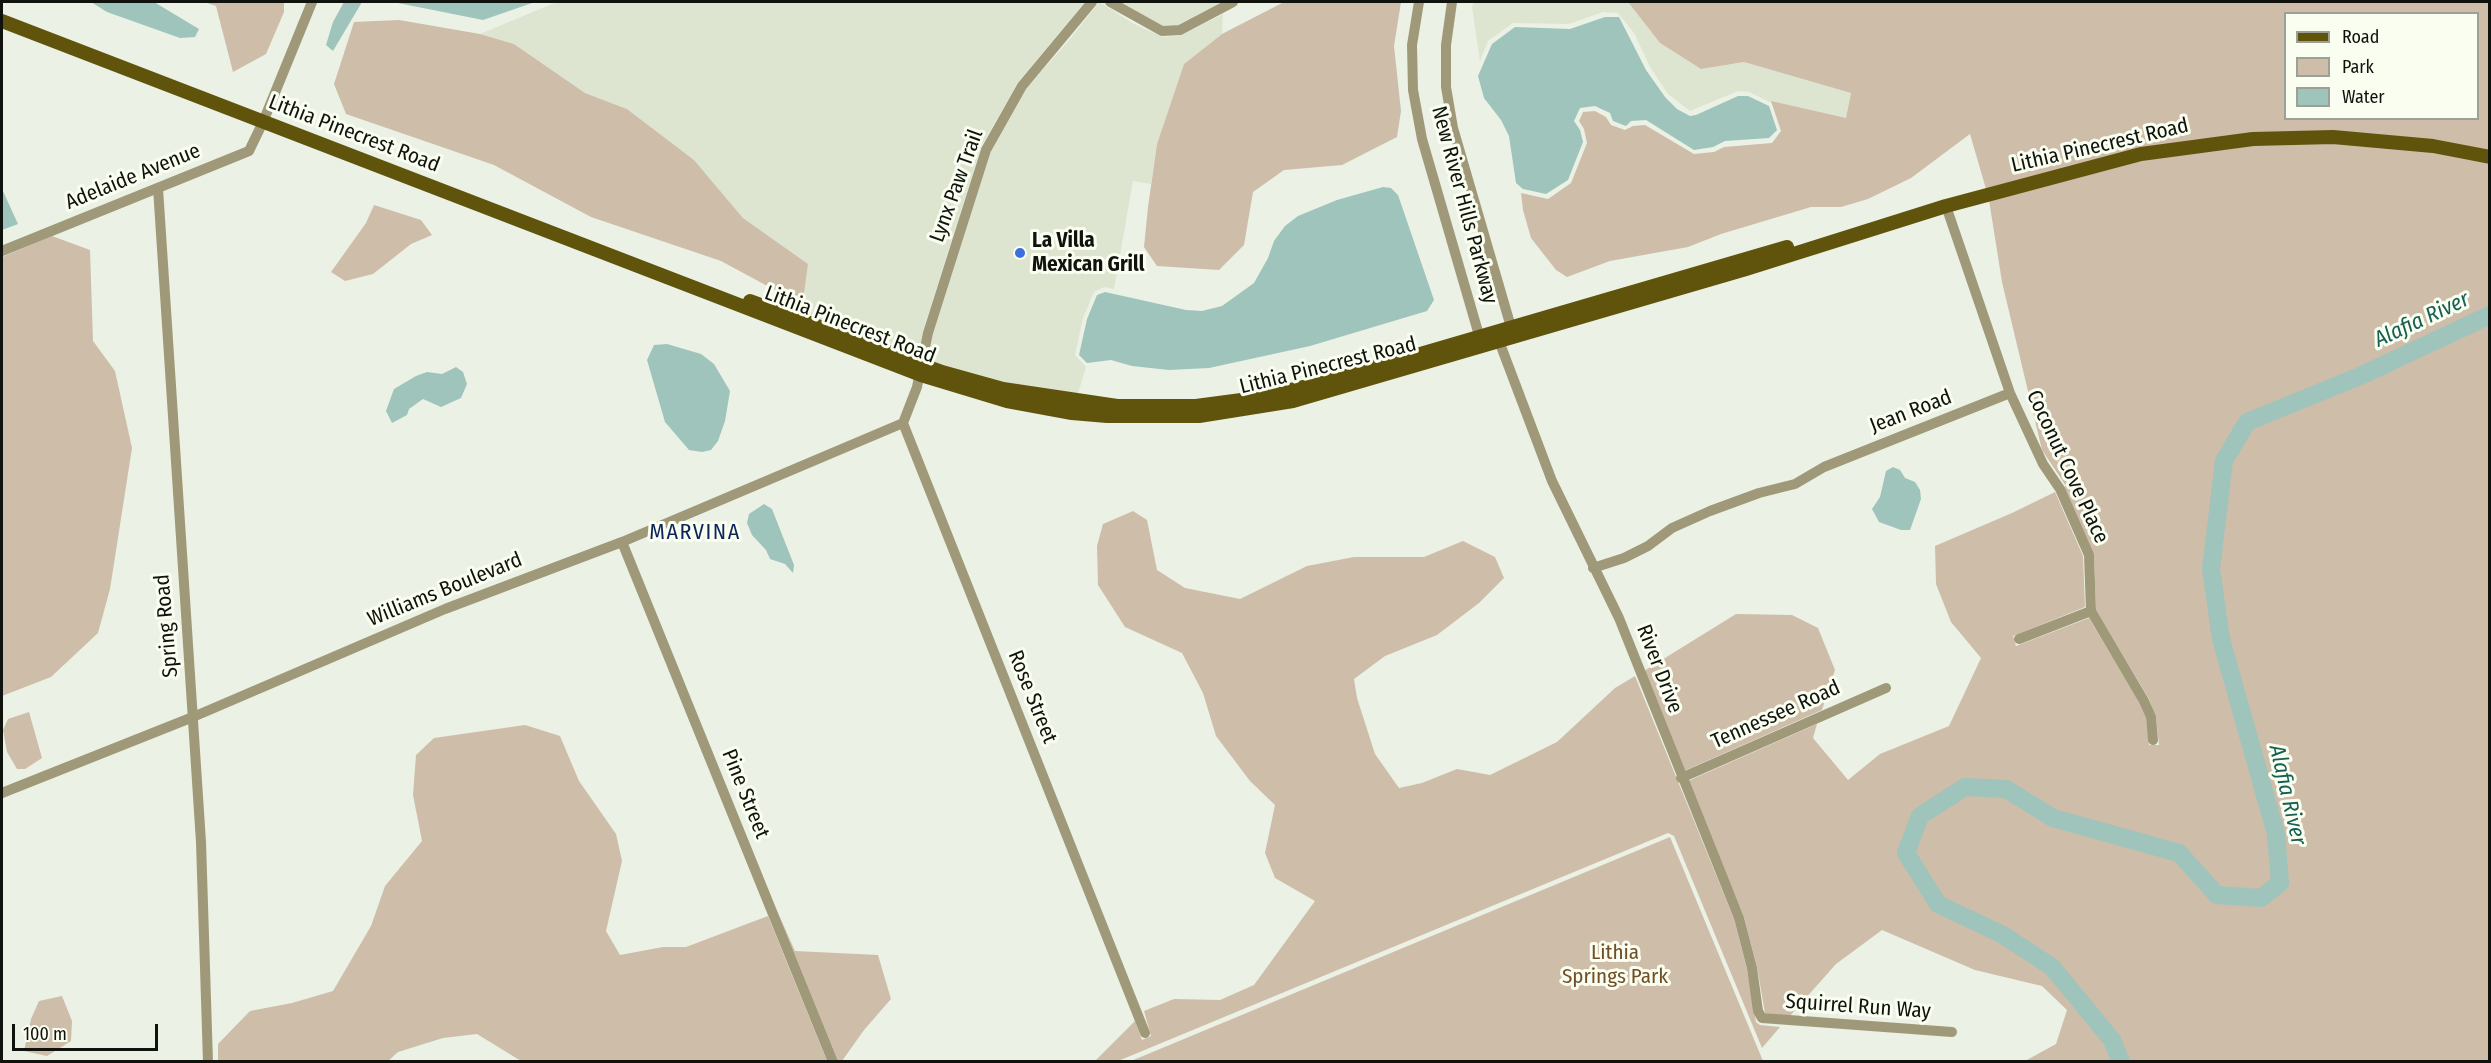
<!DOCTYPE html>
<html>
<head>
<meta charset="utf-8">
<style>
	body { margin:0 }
	#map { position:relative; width:2491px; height:1063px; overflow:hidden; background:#ebf1e4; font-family:"Fira Sans Condensed",sans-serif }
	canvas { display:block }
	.frame { position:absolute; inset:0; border:3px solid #10120d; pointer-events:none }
	.legend { position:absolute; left:2284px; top:12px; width:195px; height:108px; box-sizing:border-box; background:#f9fef1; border:2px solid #9ca096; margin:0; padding:8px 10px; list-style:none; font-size:18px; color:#10120d }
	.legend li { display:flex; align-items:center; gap:12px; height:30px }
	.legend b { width:30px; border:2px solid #9ca096 }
	.scale { position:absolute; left:12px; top:1024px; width:146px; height:27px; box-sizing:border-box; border:3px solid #10120d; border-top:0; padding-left:8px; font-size:18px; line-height:21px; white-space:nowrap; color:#10120d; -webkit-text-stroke:4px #f9fef1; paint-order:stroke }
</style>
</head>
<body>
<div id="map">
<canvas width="2491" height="1063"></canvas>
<div class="frame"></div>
<ul class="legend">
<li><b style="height:8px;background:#60530b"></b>Road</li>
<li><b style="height:16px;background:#cebda9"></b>Park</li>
<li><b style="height:16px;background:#9ec4bc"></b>Water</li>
</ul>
<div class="scale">100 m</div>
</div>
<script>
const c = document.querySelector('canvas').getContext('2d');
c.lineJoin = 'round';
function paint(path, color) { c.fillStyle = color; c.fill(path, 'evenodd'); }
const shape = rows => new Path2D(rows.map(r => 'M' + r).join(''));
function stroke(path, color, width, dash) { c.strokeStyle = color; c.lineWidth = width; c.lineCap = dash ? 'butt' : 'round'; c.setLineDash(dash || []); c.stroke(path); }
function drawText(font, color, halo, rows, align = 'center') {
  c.font = font + ' "Fira Sans Condensed",sans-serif'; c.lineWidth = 6; c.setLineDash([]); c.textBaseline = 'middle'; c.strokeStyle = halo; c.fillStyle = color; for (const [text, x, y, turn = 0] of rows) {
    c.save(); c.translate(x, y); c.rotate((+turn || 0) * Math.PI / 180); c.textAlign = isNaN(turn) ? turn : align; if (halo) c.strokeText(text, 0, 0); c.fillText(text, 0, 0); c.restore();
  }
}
paint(shape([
	[557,2,1085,2,1018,82,981,147,923,331,918,357,800,312,808,264,743,218,694,160,627,109,585,93,514,44,480,34],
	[1099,2,1134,24,1163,37,1182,35,1223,14,1222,34,1184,64,1157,144,1151,184,1133,181,1114,289,1104,287,1094,292,1083,318,1075,355,1086,367,1077,397,1003,384,928,361,933,335,990,153,1026,89,1070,39],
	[1120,2,1222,2,1178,25,1162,26],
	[1474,2,1628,2,1660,43,1701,69,1744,62,1851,93,1846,119,1772,103,1749,92,1738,91,1690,111,1668,94,1650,67,1634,33,1618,13,1603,12,1569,24,1513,23,1488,41,1480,61,1472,7]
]), '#dde5d1');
paint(shape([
	[204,2,284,2,284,12,266,54,233,72,216,6],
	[1284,2,1401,2,1394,46,1401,111,1397,137,1342,165,1284,170,1253,192,1244,245,1219,270,1157,266,1144,247,1148,207,1157,144,1184,64,1222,34],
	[1628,2,2489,2,2489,151,2253,133,2139,148,1986,189,1970,134,1911,178,1868,199,1841,207,1811,207,1721,234,1688,247,1610,261,1567,277,1556,270,1531,238,1523,210,1521,193,1548,199,1571,183,1587,143,1584,129,1579,121,1583,112,1595,111,1606,117,1611,125,1625,130,1633,126,1645,125,1694,154,1714,152,1724,147,1772,143,1781,131,1771,101,1846,118,1851,93,1744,62,1701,69,1660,43],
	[2286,14,2478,14,2478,118,2286,118],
	[399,20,480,34,514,44,585,93,627,109,694,160,743,218,808,264,803,301,773,289,721,261,591,217,494,165,346,114,334,84,354,22],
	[2333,143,2432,152,2489,162,2489,1061,2025,1061,2056,1044,2067,1010,2042,986,1975,970,1882,930,1836,964,1789,1017,1765,1013,1757,967,1744,917,1688,781,1817,724,1813,738,1848,780,1880,754,1949,726,1981,658,1951,622,1936,584,1935,546,2012,513,2055,492,2083,556,2085,607,2013,636,2016,646,2089,618,2140,703,2146,718,2149,745,2159,745,2156,717,2149,699,2096,610,2094,556,2064,487,2066,486,2042,450,2002,282,1989,200,2142,159,2254,144],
	[374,205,421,220,432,235,411,244,373,274,345,281,331,272,366,223],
	[52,236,90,250,93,341,115,371,132,448,110,589,98,633,51,677,2,696,2,257],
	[1133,511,1147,520,1157,570,1185,588,1240,599,1307,566,1354,557,1424,557,1463,541,1495,557,1504,578,1479,603,1437,635,1385,656,1354,679,1357,698,1375,754,1399,788,1422,783,1457,769,1490,775,1557,742,1615,688,1635,676,1734,919,1747,969,1756,1022,1760,1025,1780,1027,1762,1048,1674,836,1668,833,1118,1061,1094,1062,1135,1021,1142,1040,1151,1036,1144,1011,1174,999,1220,1000,1254,985,1315,901,1275,878,1265,853,1275,805,1250,781,1216,736,1203,693,1182,653,1125,627,1098,585,1097,546,1103,524],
	[1736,614,1792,615,1818,628,1835,670,1822,710,1684,771,1644,671],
	[29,712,42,758,25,769,17,769,7,752,3,730,8,719],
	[525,725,560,736,579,781,616,834,622,861,606,931,620,955,663,947,686,947,768,916,827,1061,521,1061,477,1034,443,1038,398,1052,388,1061,218,1062,218,1044,250,1011,292,1003,333,991,371,926,385,886,422,841,413,795,416,755,434,738],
	[1670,837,1763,1061,1131,1061],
	[778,913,795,951,878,955,891,999,864,1030,842,1061,838,1061],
	[62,996,72,1021,71,1041,47,1056,24,1051,31,1019,39,1001]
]), '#cebda9');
paint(shape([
	[91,2,154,2,199,29,195,37,180,38,107,12],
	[344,2,362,2,333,51,326,45,333,22],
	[393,2,535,2,483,20],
	[1605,17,1619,17,1646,70,1665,97,1677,109,1690,116,1696,115,1738,96,1748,96,1769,106,1777,130,1769,138,1725,141,1713,147,1694,150,1646,120,1631,121,1626,126,1613,121,1610,113,1595,106,1580,108,1574,121,1580,130,1583,142,1568,180,1546,194,1523,189,1516,183,1509,136,1501,120,1484,98,1478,76,1492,44,1515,27,1570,29],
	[1383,187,1391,188,1398,195,1434,300,1427,311,1310,346,1209,368,1169,370,1132,366,1111,360,1087,363,1079,355,1087,319,1097,295,1105,292,1186,310,1202,311,1222,306,1254,283,1268,258,1274,241,1285,226,1298,216,1337,200],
	[2,189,18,224,2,230],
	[667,344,701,354,714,364,730,391,725,421,718,441,711,450,702,452,689,450,665,422,647,360,654,345],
	[456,367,463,372,467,384,461,398,441,407,423,399,409,409,407,415,392,423,386,411,394,389,416,376,427,372,442,374],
	[1893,467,1900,470,1905,478,1915,482,1920,490,1921,499,1910,530,1901,530,1879,522,1872,509,1880,497,1886,471],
	[764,504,772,509,794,565,793,573,785,564,770,559,766,550,752,535,747,523,749,514]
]), '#9ec4bc');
stroke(shape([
	[2121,1062,2112,1040,2052,967,2003,935,1938,904,1906,853,1920,816,1965,787,2006,789,2053,818,2179,853,2217,895,2261,898,2280,883,2276,834,2221,639,2211,569,2224,461,2247,422,2360,376,2490,315]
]), '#9ec4bc', 18);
stroke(shape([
	[1092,2,1022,86,986,150,928,333,917,387,903,423,1145,1033],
	[1110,2,1162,31,1180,30,1233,2],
	[1419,2,1412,45,1413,90,1422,139,1481,342],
	[1452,2,1446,45,1446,87,1453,128,1513,334],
	[158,188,201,842,208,1062],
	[1946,206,2010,393,2043,464,2060,489,2089,555,2091,611,2144,701,2151,717,2153,740],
	[2,251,249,151,263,122,312,2],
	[1499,341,1552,481,1619,618,1739,918,1752,968,1758,1011,1762,1018,1952,1032],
	[622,542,833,1062],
	[1593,568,1624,558,1648,546,1672,528,1710,511,1759,493,1795,484,1824,467,2010,393],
	[2019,639,2091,611],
	[1681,778,1886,688],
	[2,793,193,717,445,609,622,542,903,423]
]), '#a09979', 10);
stroke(shape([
	[2,21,921,375,1007,401,1072,413,1107,416,1199,416,1293,401,1746,269,1946,206,2141,154,2253,139,2333,137,2433,146,2490,157],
	[750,301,942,372,1003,389,1117,406,1196,406,1249,399,1321,383,1787,247]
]), '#60530b', 14);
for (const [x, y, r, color] of [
	[1020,253,6,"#3b6ede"]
]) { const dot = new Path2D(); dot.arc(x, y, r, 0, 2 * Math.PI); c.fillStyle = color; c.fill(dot); stroke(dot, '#f9fef1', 2); }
drawText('21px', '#10120d', '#f9fef1', [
	["Lithia Pinecrest Road",354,134,21],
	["Lithia Pinecrest Road",2100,146,-13],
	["Adelaide Avenue",133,177,-22],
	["Lynx Paw Trail",957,186,-70],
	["New River Hills Parkway",1464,205,75],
	["Lithia Pinecrest Road",850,325,21],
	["Lithia Pinecrest Road",1328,366,-14],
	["Jean Road",1911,412,-21],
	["Coconut Cove Place",2067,467,65],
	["Williams Boulevard",445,590,-22],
	["Spring Road",167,626,-95],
	["River Drive",1659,669,69],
	["Rose Street",1032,697,68],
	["Tennessee Road",1776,715,-24],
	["Pine Street",745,794,68],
	["Squirrel Run Way",1858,1007,4]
]);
drawText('bold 21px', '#10120d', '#f9fef1', [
	["La Villa",1032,241],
	["Mexican Grill",1032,265]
], 'left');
drawText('21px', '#704f27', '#f9fef1', [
	["Lithia",1615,953],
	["Springs Park",1615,977]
]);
drawText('italic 22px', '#165f54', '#f9fef1', [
	["Alafia River",2422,320,-25],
	["Alafia River",2287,795,77]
]);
c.letterSpacing = '1.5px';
drawText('22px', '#0d2459', '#f9fef1', [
	["MARVINA",695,533]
]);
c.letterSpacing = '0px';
</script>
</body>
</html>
